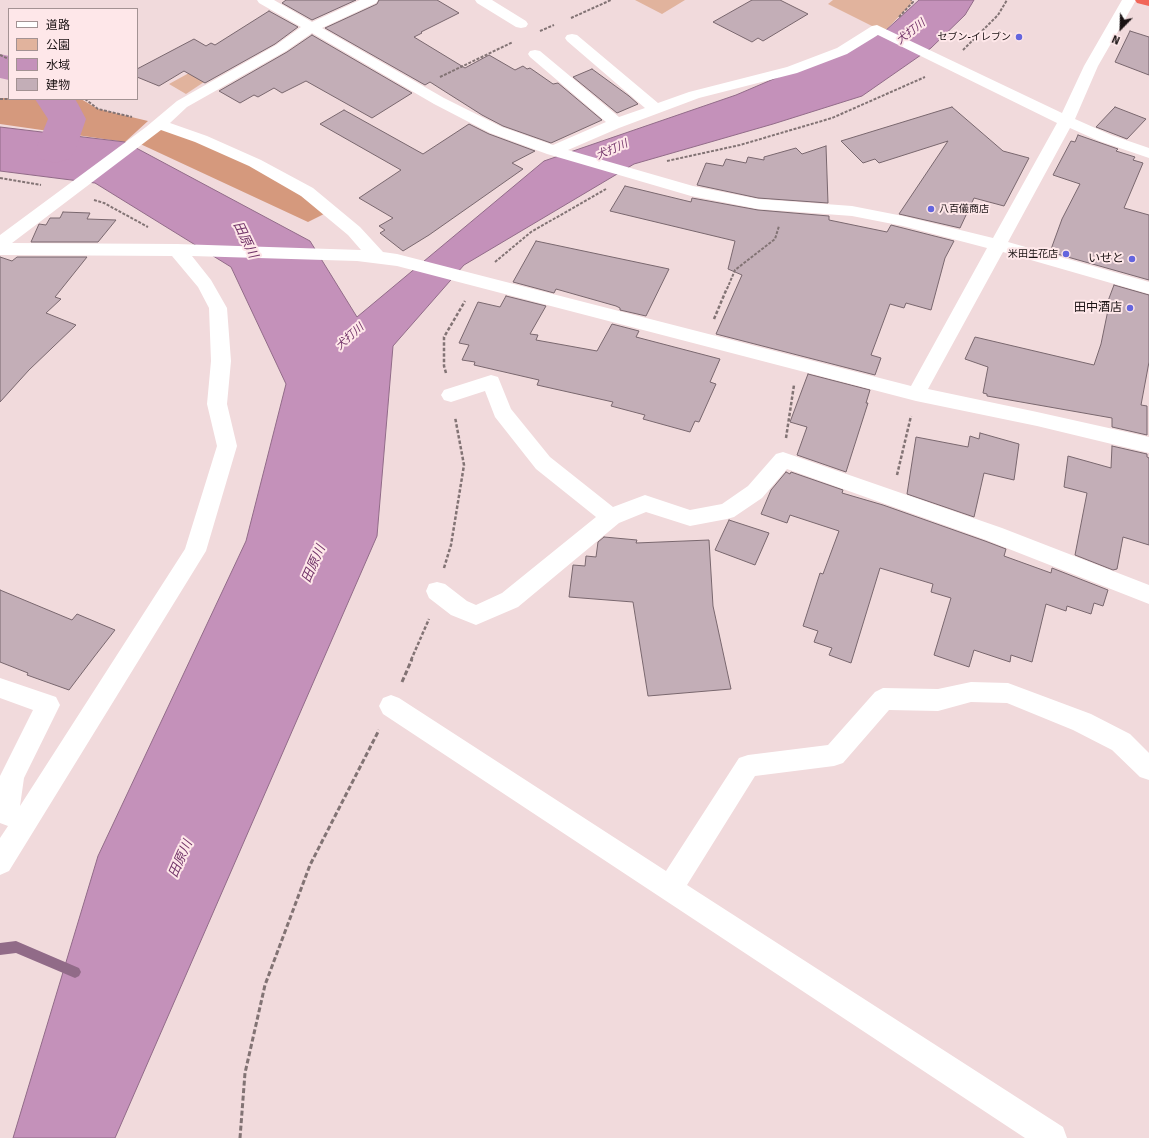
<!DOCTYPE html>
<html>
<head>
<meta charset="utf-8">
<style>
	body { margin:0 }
	#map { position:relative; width:1149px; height:1138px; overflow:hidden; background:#f1dadc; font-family:Signika,"Noto Sans JP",sans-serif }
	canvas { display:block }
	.legend { position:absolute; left:8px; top:8px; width:130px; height:92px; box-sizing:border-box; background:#fee7e9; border:1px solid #a39293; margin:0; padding:5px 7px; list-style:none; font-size:12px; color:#1a1213 }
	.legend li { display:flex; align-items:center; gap:8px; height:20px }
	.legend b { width:20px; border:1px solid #a39293 }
	.north { position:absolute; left:1101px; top:8px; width:40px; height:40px; -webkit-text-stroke:3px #fee7e9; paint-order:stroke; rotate:203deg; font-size:11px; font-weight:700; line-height:16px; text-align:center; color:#1a1213 }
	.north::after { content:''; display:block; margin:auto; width:14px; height:18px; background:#1a1213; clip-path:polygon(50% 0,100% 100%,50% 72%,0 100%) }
</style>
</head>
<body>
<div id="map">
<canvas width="1149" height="1138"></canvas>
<ul class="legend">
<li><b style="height:5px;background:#fff"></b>道路</li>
<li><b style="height:11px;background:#e1b39d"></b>公園</li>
<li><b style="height:11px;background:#c491ba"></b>水域</li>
<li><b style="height:11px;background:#c3aeb7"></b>建物</li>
</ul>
<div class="north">N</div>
</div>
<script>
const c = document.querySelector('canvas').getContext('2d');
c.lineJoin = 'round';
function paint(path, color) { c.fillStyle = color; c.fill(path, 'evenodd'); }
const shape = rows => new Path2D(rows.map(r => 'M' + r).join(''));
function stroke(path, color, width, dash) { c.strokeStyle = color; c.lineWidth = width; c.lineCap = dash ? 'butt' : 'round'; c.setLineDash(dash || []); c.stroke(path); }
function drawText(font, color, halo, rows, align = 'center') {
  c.font = font + ' Signika,"Noto Sans JP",sans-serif'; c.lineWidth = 4; c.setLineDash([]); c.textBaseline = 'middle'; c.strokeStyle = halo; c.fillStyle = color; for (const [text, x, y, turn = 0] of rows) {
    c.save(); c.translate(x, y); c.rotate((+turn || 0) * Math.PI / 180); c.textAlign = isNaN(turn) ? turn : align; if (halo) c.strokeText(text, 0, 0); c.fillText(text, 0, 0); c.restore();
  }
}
paint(shape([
	[635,0,685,0,662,14],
	[833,0,911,0,913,2,884,32,828,4],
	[189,73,213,76,186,94,169,84]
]), '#e1b39d');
paint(shape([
	[0,98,81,99,98,109,148,121,125,142,0,124],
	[159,124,255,163,326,213,308,222,136,142]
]), '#d5997d');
const water = shape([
	[919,0,974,0,965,15,931,48,862,96,773,124,634,164,464,265,393,346,377,536,115,1138,13,1138,98,856,246,541,286,384,231,267,95,183,0,171,0,127,125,142,310,241,357,317,544,161,736,95,884,32,919,0]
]);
paint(water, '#c491ba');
stroke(water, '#916b88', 1);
paint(shape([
	[16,941,79,968,81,972,79,976,75,978,16,953,0,955,0,943,16,941]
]), '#916b88');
paint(shape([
	[0,54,9,56,9,80,0,78,0,54],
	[35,99,75,99,78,104,86,119,75,151,69,159,55,163,41,159,35,151,48,119,35,99]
]), '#c491ba');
const building = shape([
	[286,0,356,0,312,20,282,3,286,0],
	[379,0,437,0,459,13,421,32,422,33,414,37,465,68,489,55,515,70,523,66,527,69,530,68,553,84,558,83,602,120,551,143,503,126,482,115,430,82,425,85,325,28,377,4,379,0],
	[752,0,780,0,808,14,763,41,758,38,752,42,713,22,752,0],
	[269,11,298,27,275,44,205,83,184,71,159,86,137,77,137,69,194,39,206,46,211,43,215,45,269,11],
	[1130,31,1149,37,1149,75,1115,62,1130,31],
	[312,35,412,93,372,118,306,81,282,93,274,88,258,97,254,95,240,103,219,91,287,52,312,35],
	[592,69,629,96,638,104,617,113,573,77,592,69],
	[952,107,1003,151,1029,158,1004,206,974,198,960,228,899,214,948,141,879,163,875,159,863,163,841,141,952,107],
	[1115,107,1146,119,1127,139,1096,127,1115,107],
	[344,110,423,154,469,124,489,134,535,151,512,163,523,169,429,235,403,251,380,233,385,230,379,226,393,218,359,198,401,170,320,124,344,110],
	[1078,135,1118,149,1116,151,1135,157,1133,160,1143,163,1124,208,1149,215,1149,280,1050,252,1062,219,1080,184,1053,175,1071,141,1075,142,1078,135],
	[826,146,828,203,758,198,697,185,706,163,723,166,726,159,746,163,748,157,764,160,764,157,796,148,802,154,826,146],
	[625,186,691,202,692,198,758,210,829,216,829,220,887,232,891,225,954,241,945,258,931,310,906,303,904,308,890,304,871,355,881,358,875,375,716,334,742,275,728,269,735,241,610,211,625,186],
	[63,212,90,213,87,219,116,220,98,242,31,242,39,224,46,225,50,218,60,218,63,212],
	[536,241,669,269,646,316,620,310,620,308,616,306,556,289,554,293,513,282,536,241],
	[0,257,12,261,17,257,87,257,55,297,61,299,46,313,76,325,29,370,0,402,0,257],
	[1114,285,1149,295,1149,362,1141,405,1147,406,1147,435,1112,427,1112,418,987,396,987,394,983,393,988,367,965,359,975,337,1094,365,1101,344,1108,310,1105,309,1114,285],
	[506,296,546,306,530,334,538,335,536,340,597,351,612,324,639,331,636,337,720,359,710,382,716,384,699,422,695,421,690,432,643,419,645,415,611,406,613,402,537,385,539,380,474,365,475,362,462,360,469,345,459,343,478,302,500,307,506,296],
	[808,374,870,390,866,403,868,403,846,472,797,455,807,427,790,422,808,374],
	[980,433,1019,444,1014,480,984,473,974,517,907,494,916,437,968,447,970,436,979,439,980,433],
	[1112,446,1147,454,1147,457,1149,458,1149,545,1123,537,1117,569,1113,570,1075,555,1087,493,1064,487,1068,456,1111,468,1112,446],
	[786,472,790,474,791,472,843,490,842,493,883,505,985,541,1006,549,1004,556,1051,573,1052,568,1108,590,1103,606,1094,603,1091,614,1067,606,1066,611,1046,604,1032,662,1011,655,1010,662,974,650,969,667,934,655,951,598,931,592,933,584,880,568,851,663,829,655,832,648,814,642,818,631,803,626,820,573,823,574,839,531,790,515,787,523,761,514,771,490,786,472],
	[729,520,769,533,755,565,715,550,729,520],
	[604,537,637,540,636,543,709,540,713,606,731,689,648,696,633,602,569,597,573,565,585,566,586,556,596,557,598,542,604,537],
	[0,590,72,620,77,614,115,630,94,657,69,690,27,675,28,673,0,662,0,590]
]);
paint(building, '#c3aeb7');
stroke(building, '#79676e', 1);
stroke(shape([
	[899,17,913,2,911,0],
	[571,18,611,0],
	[540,31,554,25],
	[963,50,998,15,1007,0],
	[0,55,9,59],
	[440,77,513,42],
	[0,99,20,99],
	[85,99,98,109,132,117],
	[667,161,740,145,832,118,925,77],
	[0,178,41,185],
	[94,200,104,203,148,227],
	[495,262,531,232,606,189],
	[727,289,735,270,775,239,779,226]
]), '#827374', 2, [3, 1.5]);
stroke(shape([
	[714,319,727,288],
	[446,373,444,366,444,337,465,301],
	[786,438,794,385],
	[897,475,911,416],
	[444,568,451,545,464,465,455,417],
	[411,660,429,619]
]), '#827374', 2.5, [3.5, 2]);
stroke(shape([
	[402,682,412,659],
	[240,1138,245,1073,265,985,310,865,379,730]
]), '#827374', 3, [5, 2.5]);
paint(shape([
	[257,0,274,0,312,22,360,0,378,0,376,3,322,28,444,98,502,127,553,145,606,122,530,57,528,54,530,51,535,50,540,51,619,117,645,108,567,41,565,38,567,35,572,34,577,35,658,103,689,92,787,67,837,48,872,26,877,25,1062,113,1084,66,1122,0,1136,0,1098,66,1075,119,1111,135,1149,148,1149,158,1099,141,1070,128,1008,242,1149,282,1149,294,1003,252,928,389,1037,412,1149,437,1149,453,1037,426,916,401,397,266,357,261,192,256,211,280,227,308,231,361,227,404,237,446,206,551,9,871,0,875,0,838,8,826,0,823,0,776,33,710,0,698,0,678,56,697,60,705,24,778,20,806,185,549,217,446,207,404,211,361,209,308,198,287,172,256,0,255,0,235,146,127,177,101,276,45,301,27,259,3,257,0],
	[312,33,434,104,490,133,547,154,691,196,758,209,852,216,903,226,987,248,911,386,397,254,383,252,360,227,313,188,261,160,207,136,170,123,187,107,286,51,312,33],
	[878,35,1057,123,993,238,903,216,852,206,758,199,693,186,568,150,619,128,699,98,797,73,847,54,878,35],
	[161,130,195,142,249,166,301,196,348,235,361,250,177,244,12,243,161,130],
	[475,0,492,0,526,21,528,24,526,27,521,28,516,27,477,3,475,0],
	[491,375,498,377,511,409,550,457,613,507,645,495,690,510,722,504,748,486,776,454,783,452,1002,528,1149,585,1149,604,986,540,787,469,762,498,734,517,727,519,690,526,646,512,619,523,518,607,476,625,451,615,429,598,426,591,429,584,437,582,445,584,467,601,476,605,502,593,596,517,536,469,495,417,485,391,451,402,444,400,441,395,444,390,491,375],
	[971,682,1008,683,1091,714,1130,734,1149,753,1149,780,1140,777,1112,750,1073,730,1007,703,971,702,938,711,889,710,843,763,834,766,755,776,687,885,1063,1127,1067,1138,1025,1138,383,714,379,706,383,698,391,695,399,698,666,871,739,758,748,755,828,745,875,692,883,688,938,689,971,682]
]), '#fff');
paint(shape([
	[1135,0,1149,0,1149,6,1137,3,1135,0]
]), '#f16558');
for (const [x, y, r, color] of [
	[1019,37,4,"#6465de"],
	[931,209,4,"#6465de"],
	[1066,254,4,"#6465de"],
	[1132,259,4,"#6465de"],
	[1130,308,4,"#6465de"]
]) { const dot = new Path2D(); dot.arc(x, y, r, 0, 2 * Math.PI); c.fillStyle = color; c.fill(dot); stroke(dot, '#fee7e9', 1.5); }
drawText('10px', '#1a1213', '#fee7e9', [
	["セブン-イレブン",1011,37],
	["八百儀商店",939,209,"left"],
	["米田生花店",1058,254]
], 'right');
drawText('italic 11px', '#723469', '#fee7e9', [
	["犬打川",911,32,-38],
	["犬打川",612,150,-24],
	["犬打川",350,337,-42]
]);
drawText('12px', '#1a1213', '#fee7e9', [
	["いせと",1124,259],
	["田中酒店",1122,308]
], 'right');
drawText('italic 13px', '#723469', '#fee7e9', [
	["田原川",245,240,64],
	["田原川",314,564,-66],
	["田原川",181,859,-66]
]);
</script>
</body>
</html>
